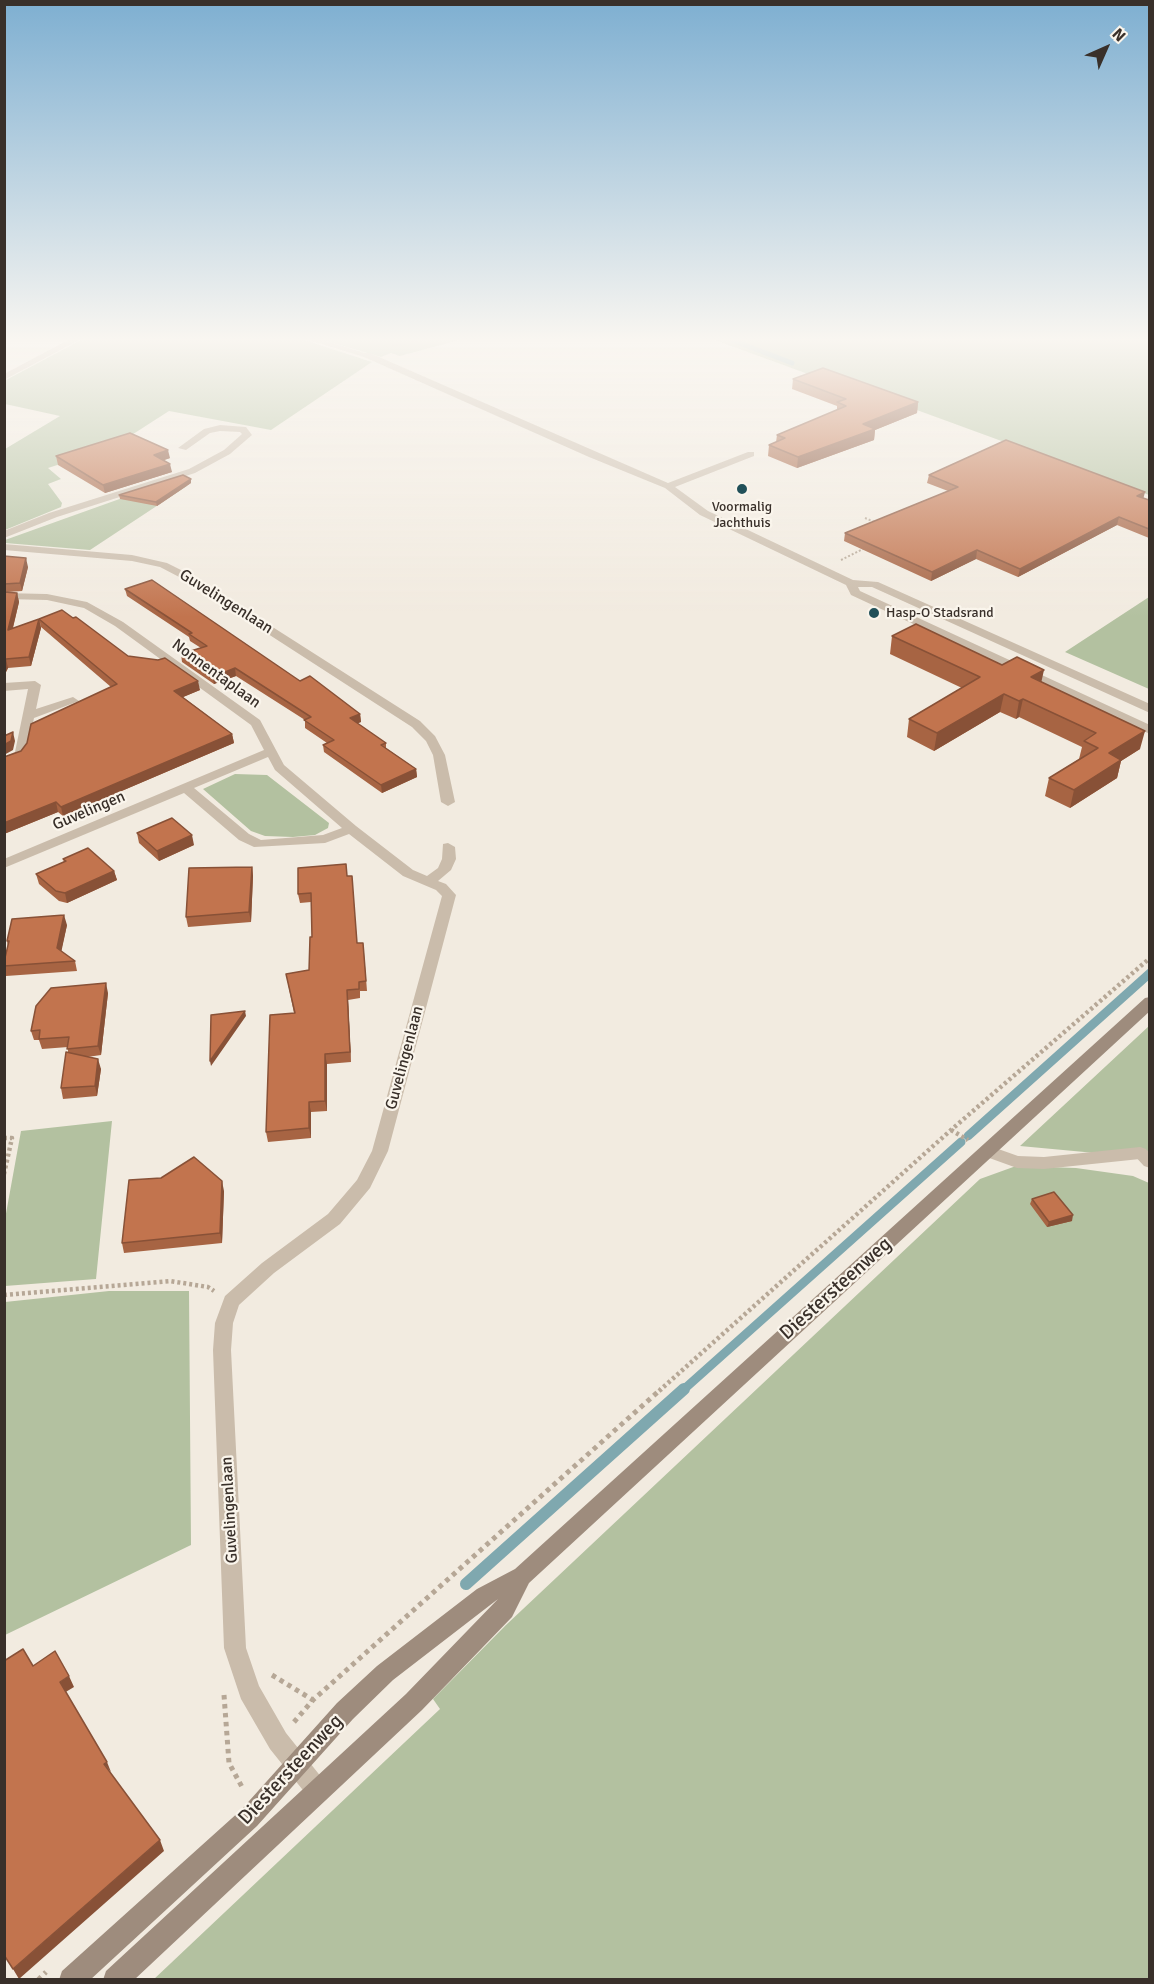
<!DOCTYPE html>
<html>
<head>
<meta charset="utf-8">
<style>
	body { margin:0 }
	#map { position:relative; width:1154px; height:1984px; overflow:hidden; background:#f2ebe0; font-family:Signika,sans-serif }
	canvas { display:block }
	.frame { position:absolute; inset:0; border:6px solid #39302a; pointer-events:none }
	.north { position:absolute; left:1076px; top:18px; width:60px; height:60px; -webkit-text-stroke:4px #faf5ec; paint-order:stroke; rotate:45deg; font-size:16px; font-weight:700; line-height:24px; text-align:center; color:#39302a }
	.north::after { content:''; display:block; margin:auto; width:21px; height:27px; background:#39302a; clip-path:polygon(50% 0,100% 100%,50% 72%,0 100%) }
</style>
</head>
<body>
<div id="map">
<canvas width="1154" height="1984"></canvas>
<div class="frame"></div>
<div class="north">N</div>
</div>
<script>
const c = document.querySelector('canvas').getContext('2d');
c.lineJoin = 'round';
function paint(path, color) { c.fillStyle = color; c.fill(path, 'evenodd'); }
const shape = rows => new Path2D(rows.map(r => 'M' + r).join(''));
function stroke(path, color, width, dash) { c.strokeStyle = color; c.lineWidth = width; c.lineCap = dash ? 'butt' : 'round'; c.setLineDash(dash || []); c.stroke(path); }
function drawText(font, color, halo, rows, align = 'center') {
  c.font = font + ' Signika,sans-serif'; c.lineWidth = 4.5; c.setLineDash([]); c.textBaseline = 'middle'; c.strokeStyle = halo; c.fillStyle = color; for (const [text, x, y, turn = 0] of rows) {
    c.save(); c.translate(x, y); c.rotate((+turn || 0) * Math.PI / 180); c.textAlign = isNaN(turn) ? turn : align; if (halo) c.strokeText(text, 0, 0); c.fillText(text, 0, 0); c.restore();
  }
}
paint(shape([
	[83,339,301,339,372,362,271,430,169,411,113,447,48,468,61,479,48,484,62,503,61,507,5,530,5,449,60,416,5,404,4,381],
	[320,339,463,339,400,356,391,353,381,357],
	[712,339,1149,339,1149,495,813,372,808,374],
	[167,482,187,486,90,550,5,543,5,540],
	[1149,597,1149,689,1065,652],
	[235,774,267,775,329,823,328,828,315,835,293,837,265,836,251,831,203,789],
	[1149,1026,1149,1158,1020,1146],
	[112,1121,96,1279,5,1286,5,1219,21,1131],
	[1016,1166,1076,1168,1133,1176,1149,1183,1149,1979,153,1980,440,1709,433,1699,506,1625,980,1179],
	[109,1291,189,1291,191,1545,5,1635,5,1302]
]), '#b3c1a0');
stroke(shape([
	[729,339,792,363]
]), '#7fa8af', 5);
stroke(shape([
	[968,1136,1150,973],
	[682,1391,961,1142]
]), '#7fa8af', 9);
stroke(shape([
	[466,1584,684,1389]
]), '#7fa8af', 12);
stroke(shape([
	[392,346,428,339],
	[865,518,877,523],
	[841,560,867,547]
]), '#b6a796', 2, [2, 2]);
stroke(shape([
	[951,1130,968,1140],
	[4,1138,12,1138,4,1174],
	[4,1295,170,1281,208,1287,214,1291],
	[659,1391,951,1130,1150,958]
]), '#b6a796', 4.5, [3, 3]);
stroke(shape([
	[272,1675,313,1700],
	[224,1695,229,1763,242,1787],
	[294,1722,313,1700,661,1389],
	[38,1980,46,1972]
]), '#b6a796', 5, [4.5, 4.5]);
paint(shape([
	[364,353,370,353,668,483,748,452,754,452,754,456,675,487,708,511,853,580,878,582,1150,704,1150,713,872,587,858,587,860,591,1150,725,1150,734,851,595,846,585,700,515,665,488,589,457,364,357,364,353],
	[220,425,246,427,252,435,230,454,195,473,57,517,4,538,4,531,49,513,189,469,224,450,242,434,240,432,220,431,210,433,186,450,178,448,204,429,220,425],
	[1140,1147,1150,1152,1150,1168,1144,1166,1132,1153,1134,1149,1140,1147]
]), '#cabcab');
paint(shape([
	[70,339,81,339,4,380,4,374,70,339],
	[306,339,320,339,371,355,367,358,306,339],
	[4,544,132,555,167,563,191,575,420,721,435,736,445,755,455,802,448,806,441,802,433,755,426,741,412,727,183,579,160,567,132,561,4,550,4,544],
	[4,593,47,594,87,602,123,622,260,720,284,765,356,826,413,870,427,876,438,868,442,859,443,844,448,843,455,847,456,859,451,870,438,881,446,884,456,895,388,1151,370,1188,340,1224,274,1273,239,1305,233,1323,231,1350,246,1648,259,1686,286,1733,326,1783,330,1791,326,1799,318,1803,310,1799,270,1749,241,1699,224,1648,213,1350,215,1323,225,1296,262,1263,328,1214,357,1180,372,1151,442,896,436,890,403,876,349,834,325,843,254,847,239,840,184,793,4,868,4,859,264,750,251,725,115,626,84,608,47,600,4,599,4,593],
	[268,757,275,770,342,828,323,835,261,840,249,834,194,788,268,757],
	[35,681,41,685,36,709,73,697,79,701,34,718,27,752,22,759,4,766,4,757,15,752,28,689,4,691,4,683,35,681],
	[987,1145,1018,1156,1044,1157,1140,1147,1146,1149,1148,1153,1146,1157,1140,1159,1044,1169,1017,1168,981,1155,979,1151,981,1147,987,1145]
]), '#cabcab');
paint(shape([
	[1150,997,1150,1011,529,1583,512,1617,422,1710,134,1980,103,1980,106,1971,406,1694,498,1599,393,1680,353,1719,257,1826,90,1980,59,1980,62,1971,241,1810,337,1703,377,1666,477,1589,515,1569,1145,998,1150,997]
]), '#9e8c7d');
paint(shape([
	[793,379,918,402,917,413,875,430,874,440,797,468,768,456,769,445,776,442,777,435,837,410,837,406,792,389],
	[56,456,170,458,164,460,172,472,105,493,58,465],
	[929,475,1144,498,1149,500,1149,538,1117,525,1018,577,976,559,931,581,844,541,845,533,948,491,927,483],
	[191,483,157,506,120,499,119,495],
	[4,556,28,567,22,591,8,592,17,593,19,602,13,628,39,619,41,628,31,666,8,668,4,676],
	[125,589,300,681,360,714,361,722,357,723,386,743,386,748,416,769,417,777,382,793,324,752,323,745,327,743,305,728,305,720,236,676,214,684,182,662,181,654,201,648,190,641,189,637,127,596],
	[39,619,128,656,200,690,183,697,232,734,234,743,63,816,58,812,4,834,4,757,21,751,111,687,41,627],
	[892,636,1002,665,1042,682,1140,749,1121,761,1117,778,1070,808,1045,796,1049,778,1079,759,1082,747,1019,717,1016,719,1000,712,934,751,907,737,909,719,962,688,890,654],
	[137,833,194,845,159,861,139,843],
	[63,859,114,871,117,880,67,903,59,901,39,884,36,874,64,862],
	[252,867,253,876,251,922,188,927,186,917],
	[348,876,357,943,364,953,367,991,360,991,360,998,348,1000,351,1062,327,1064,327,1111,311,1112,311,1138,268,1142,266,1132,294,1013,286,974,309,970,312,937,311,902,300,903,298,894],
	[67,925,61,951,75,961,77,971,6,976,4,970,4,962,8,947,7,941],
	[108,993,101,1055,87,1057,101,1069,97,1096,63,1099,61,1088,68,1053,68,1047,42,1049,39,1040,34,1040,31,1031],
	[224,1191,222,1243,124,1253,122,1243],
	[1032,1199,1072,1221,1047,1227,1030,1204]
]), '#a76443');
paint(shape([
	[918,402,917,413,875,430,874,440,797,468,798,457,863,424],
	[168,450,170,458,156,463,154,455],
	[170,464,172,472,105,493,103,485],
	[191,479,191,483,157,506,156,502],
	[1145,492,1143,500,1137,496],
	[1119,517,1117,525,1018,577,1020,569],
	[977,550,976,559,931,581,932,572],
	[26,558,28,567,22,591,20,583],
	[17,593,19,602,10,639,8,630],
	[39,619,41,628,31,666,29,657],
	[6,659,8,668,4,676,4,662],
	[235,668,236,676,214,684,213,677],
	[1044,670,1040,688,1031,677],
	[198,681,200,690,176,700,174,691],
	[1004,694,1000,712,934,751,937,733],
	[1023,699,1019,717,1016,719,1019,701],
	[360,714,361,722,351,726,350,718],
	[1145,731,1140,749,1121,761,1117,778,1070,808,1074,790,1109,753],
	[13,732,15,741,13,750,4,755,4,745],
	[232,734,234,743,63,816,61,807],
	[416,769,417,777,382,793,381,785],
	[56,802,58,812,4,834,4,823],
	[192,835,194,845,159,861,157,851],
	[252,867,253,876,251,922,249,912],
	[114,871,117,880,67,903,65,893],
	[64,915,67,925,60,958,57,948],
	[106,983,108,993,101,1055,98,1046],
	[347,990,348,1000,351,1062,350,1052],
	[245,1011,246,1016,211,1066,210,1061],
	[325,1054,327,1064,327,1111,325,1101],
	[98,1059,101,1069,97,1096,95,1086],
	[309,1102,311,1112,311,1138,309,1128],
	[222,1181,224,1191,222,1243,220,1233],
	[1073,1215,1072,1221,1047,1227,1049,1222],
	[69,1676,74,1687,64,1693,60,1682],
	[107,1762,111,1772,104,1764],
	[160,1840,164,1851,19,1979,13,1969]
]), '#885137');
const building = shape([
	[823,368,918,402,863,424,875,429,798,457,769,445,785,438,777,435,846,406,837,402,846,399,793,379,823,368],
	[130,433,168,450,154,455,170,464,103,485,56,456,130,433],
	[1006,440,1145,492,1137,496,1149,500,1149,529,1119,517,1020,569,977,550,932,572,845,533,958,487,929,475,1006,440],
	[183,475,191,479,156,502,119,495,183,475],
	[4,556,26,558,20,583,4,584,4,556],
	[152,580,300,681,310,676,360,714,350,718,386,743,381,745,416,769,381,785,323,745,334,740,304,720,311,717,235,668,213,677,181,654,207,646,189,634,192,633,125,589,152,580],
	[4,592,17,593,8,630,39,619,29,657,6,659,4,662,4,592],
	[62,610,73,618,76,617,128,656,158,660,165,658,198,681,174,691,232,734,61,807,56,802,4,823,4,757,21,751,27,743,31,724,117,684,39,619,62,610],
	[916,624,1002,665,1017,657,1044,670,1031,677,1145,731,1109,753,1121,760,1074,790,1049,778,1098,748,1084,741,1096,733,1023,699,1019,701,1004,694,937,733,909,719,980,677,892,636,916,624],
	[13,732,11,741,4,745,4,736,13,732],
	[172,818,192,835,157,851,137,833,172,818],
	[88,848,114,871,65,893,56,891,36,874,66,861,63,859,88,848],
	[346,864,347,876,352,876,357,943,363,943,366,981,359,982,359,989,347,990,350,1052,325,1054,325,1101,309,1102,309,1128,266,1132,270,1015,295,1013,286,974,309,970,310,937,312,937,311,893,298,894,298,868,346,864],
	[252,867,249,912,186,917,189,868,252,867],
	[64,915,57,948,75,961,4,966,4,962,9,941,7,941,12,919,64,915],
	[106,983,98,1046,67,1049,69,1037,39,1039,40,1030,31,1031,36,1006,51,988,106,983],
	[245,1011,210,1061,211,1015,245,1011],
	[66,1052,98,1059,95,1086,61,1088,66,1052],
	[194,1157,222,1181,220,1233,122,1243,129,1180,161,1178,194,1157],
	[1054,1192,1073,1215,1049,1222,1032,1199,1054,1192],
	[23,1649,33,1666,55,1651,69,1676,60,1682,107,1762,104,1764,160,1840,13,1969,4,1955,4,1661,23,1649]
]);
paint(building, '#c2744e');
stroke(building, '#885137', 1.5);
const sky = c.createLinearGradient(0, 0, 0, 617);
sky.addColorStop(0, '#7eafd1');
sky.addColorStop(0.55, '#f9f6f1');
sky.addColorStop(1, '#f9f6f100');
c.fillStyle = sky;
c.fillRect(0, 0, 1154, 617);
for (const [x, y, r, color] of [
	[742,489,6,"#215059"],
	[874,613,6,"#215059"]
]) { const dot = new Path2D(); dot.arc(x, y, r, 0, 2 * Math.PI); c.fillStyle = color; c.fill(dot); stroke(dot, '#faf5ec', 2); }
drawText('14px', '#39302a', '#faf5ec', [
	["Voormalig",742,507],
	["Jachthuis",742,523],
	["Hasp-O Stadsrand",886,613,"left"]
]);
drawText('16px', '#39302a', '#faf5ec', [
	["Guvelingenlaan",226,602,32],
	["Nonnentaplaan",216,674,36],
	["Guvelingen",89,811,-23],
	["Guvelingenlaan",405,1058,-75],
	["Guvelingenlaan",230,1510,-93]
]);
drawText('20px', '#39302a', '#faf5ec', [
	["Diestersteenweg",836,1289,-42],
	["Diestersteenweg",291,1770,-47]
]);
</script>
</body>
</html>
